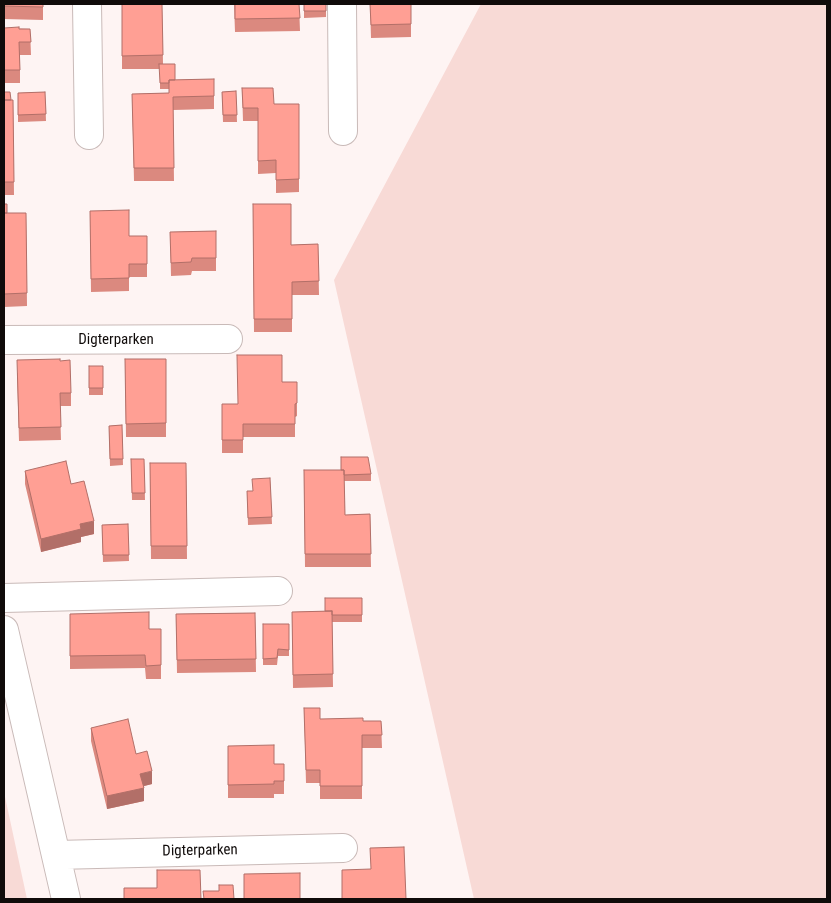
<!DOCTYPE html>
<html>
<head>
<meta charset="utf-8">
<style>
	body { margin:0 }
	#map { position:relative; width:831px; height:903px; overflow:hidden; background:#fef4f3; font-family:"Roboto Condensed",sans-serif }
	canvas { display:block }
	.frame { position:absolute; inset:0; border:5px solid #100b0a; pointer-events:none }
</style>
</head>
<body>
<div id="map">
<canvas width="831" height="903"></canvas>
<div class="frame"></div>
</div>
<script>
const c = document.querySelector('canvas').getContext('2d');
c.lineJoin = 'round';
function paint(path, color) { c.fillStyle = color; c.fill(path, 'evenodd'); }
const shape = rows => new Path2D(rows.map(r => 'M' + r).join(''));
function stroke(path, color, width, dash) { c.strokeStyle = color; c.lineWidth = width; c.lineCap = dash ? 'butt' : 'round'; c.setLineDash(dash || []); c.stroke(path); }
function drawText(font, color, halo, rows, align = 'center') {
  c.font = font + ' "Roboto Condensed",sans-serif'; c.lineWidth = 4.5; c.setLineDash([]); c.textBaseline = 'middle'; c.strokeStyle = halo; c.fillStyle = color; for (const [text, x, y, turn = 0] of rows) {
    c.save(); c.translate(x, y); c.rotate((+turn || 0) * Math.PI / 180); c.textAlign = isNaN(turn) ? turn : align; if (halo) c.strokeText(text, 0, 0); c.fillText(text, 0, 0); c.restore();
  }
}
paint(shape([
	[481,4,827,4,827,899,474,899,334,280],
	[4,792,27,899,4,899]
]), '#f8dad6');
const minor = shape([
	[87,4,89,135],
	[342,4,343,131],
	[4,340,228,339],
	[4,598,278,591],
	[4,630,66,899],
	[56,855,343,848]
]);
stroke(minor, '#c9bab8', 30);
stroke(minor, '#fff', 28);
paint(shape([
	[4,4,43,4,43,20,4,19],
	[122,4,162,4,163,64,175,80,214,79,214,109,173,110,174,181,134,181,132,94,169,93,169,89,160,89,160,69,122,69],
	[234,4,299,4,300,31,235,32],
	[304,4,326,4,326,17,304,18],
	[370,4,411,4,411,37,371,38],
	[4,28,30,29,31,55,20,55,20,83,4,83],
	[242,88,274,104,299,104,299,192,276,193,276,173,258,174,258,121,243,121],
	[236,91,237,122,223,122,222,92],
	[4,92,11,100,13,100,14,195,4,195],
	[45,92,46,121,18,122,18,93],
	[4,204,7,213,26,213,27,306,4,307],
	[253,204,291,245,318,244,319,295,292,295,292,332,254,332],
	[90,211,129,236,147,236,147,277,129,277,129,291,91,292],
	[216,231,216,271,192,271,191,275,171,276,170,232],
	[125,359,166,359,166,437,126,437],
	[89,366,103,366,103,395,89,395],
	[17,373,71,393,71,406,60,406,61,440,19,441],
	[282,382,297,382,297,416,295,417,295,437,243,437,243,453,222,453,222,404,238,404],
	[122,425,123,465,110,466,109,426],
	[131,459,144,459,145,500,132,500],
	[150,463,186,463,187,559,151,559],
	[304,470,371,474,371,481,344,481,345,515,370,514,371,567,305,567],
	[25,471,71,484,94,534,81,537,81,542,41,552,25,484],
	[270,478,272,524,248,525,247,491,253,491],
	[128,524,129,561,103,562,102,525],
	[362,598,362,622,332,622,333,687,293,688,292,612,325,611],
	[255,613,256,672,177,673,176,614],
	[70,614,149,629,161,629,161,679,146,679,145,668,70,669],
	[263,624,289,624,289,656,278,656,277,665,263,665],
	[304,708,320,719,363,721,381,721,382,748,362,748,362,799,320,799,320,783,306,783],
	[91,728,136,754,152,784,144,786,144,801,107,809,91,741],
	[228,746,274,764,284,764,284,794,274,794,274,798,228,798]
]), '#db897f');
paint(shape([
	[94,521,94,534,81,537,81,542,41,552,41,539,80,524],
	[152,771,152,784,140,787,140,774],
	[144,788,144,801,107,809,107,796]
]), '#b26f68');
const building = shape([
	[4,4,43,4,43,7,4,6,4,4],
	[122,4,162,4,163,55,122,56,122,4],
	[235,4,299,4,300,18,235,19,235,4],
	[304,4,326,4,326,11,304,11,304,4],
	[370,4,411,4,411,24,371,25,370,4],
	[19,27,19,29,30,29,31,42,19,42,20,70,4,70,4,28,19,27],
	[159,64,175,64,175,80,169,80,169,83,160,83,159,64],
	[214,79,214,96,173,97,174,168,134,168,132,94,169,93,169,80,214,79],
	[242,88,273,88,274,104,299,104,299,179,276,180,276,160,258,161,258,108,243,108,242,88],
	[236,91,237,115,223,115,222,92,236,91],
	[4,92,10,92,11,100,4,100,4,92],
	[45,92,46,114,18,115,18,93,45,92],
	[4,100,13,100,14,182,4,182,4,100],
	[4,204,7,204,7,213,4,213,4,204],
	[253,204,291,204,291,245,318,244,319,281,292,282,292,319,254,319,253,204],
	[129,210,129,236,147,236,147,264,129,264,129,278,91,279,90,211,129,210],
	[4,213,26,213,27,293,4,294,4,213],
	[216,231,216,258,192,258,191,262,171,263,170,232,216,231],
	[237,355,282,355,282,382,297,382,297,403,295,404,295,424,243,424,243,440,222,440,222,404,238,404,237,355],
	[60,359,60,361,70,360,71,393,60,393,61,427,19,428,17,360,60,359],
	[125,359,166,359,166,423,126,424,125,359],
	[89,366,103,366,103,388,89,388,89,366],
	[122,425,123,459,110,459,109,426,122,425],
	[341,457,368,457,371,474,344,475,344,470,341,470,341,457],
	[131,459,144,459,145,493,132,493,131,459],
	[66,461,71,484,84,481,94,521,80,524,81,529,41,539,25,471,66,461],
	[150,463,186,463,187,546,151,546,150,463],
	[304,470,344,470,345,515,370,514,371,554,305,554,304,470],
	[270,478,272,517,248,518,247,491,253,491,252,479,270,478],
	[128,524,129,555,103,555,102,525,128,524],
	[325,598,362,598,362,615,332,615,332,611,325,611,325,598],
	[332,611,333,674,293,675,292,612,332,611],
	[149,612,149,629,161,629,161,665,146,666,145,655,70,656,70,614,149,612],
	[255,613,256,659,177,660,176,614,255,613],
	[263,624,289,624,289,650,278,649,277,658,263,659,263,624],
	[304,708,320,708,320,719,363,718,363,721,381,721,382,735,362,735,362,786,320,786,320,770,306,770,304,708],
	[128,719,136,754,147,751,152,771,140,774,144,788,107,796,91,728,128,719],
	[274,745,274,764,284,764,284,781,274,781,274,784,228,785,228,746,274,745],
	[404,847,406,899,342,899,342,870,371,869,370,848,404,847],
	[157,870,200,870,201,899,124,899,124,888,157,888,157,870],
	[300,873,300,899,244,899,244,874,300,873],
	[219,885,233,885,234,899,204,899,203,891,219,891,219,885]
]);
paint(building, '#ff9f94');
stroke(building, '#b26f68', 1);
drawText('15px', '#100b0a', '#fff', [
	["Digterparken",116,340],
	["Digterparken",200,851,-1]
]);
</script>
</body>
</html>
